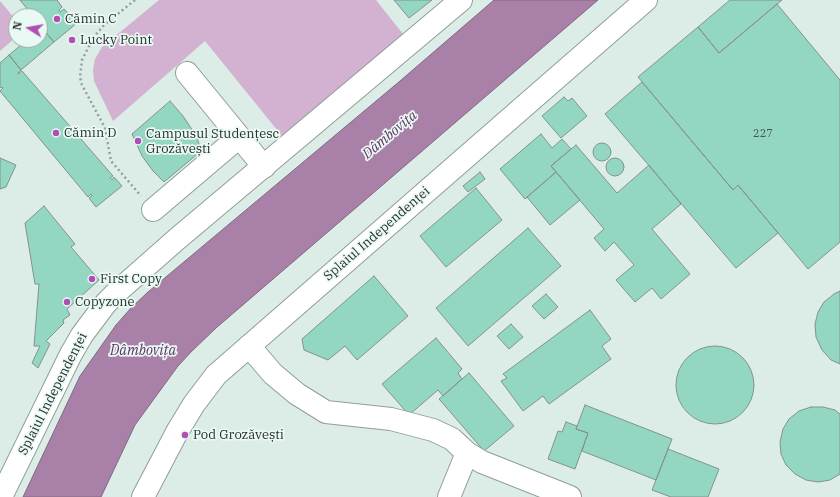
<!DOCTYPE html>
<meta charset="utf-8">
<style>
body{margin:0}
#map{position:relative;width:840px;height:497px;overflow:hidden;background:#dcece6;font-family:"IBM Plex Serif",serif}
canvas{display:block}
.north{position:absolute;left:8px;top:8px;width:40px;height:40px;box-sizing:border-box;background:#e9f9f4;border:1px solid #9ca8a4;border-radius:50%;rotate:281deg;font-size:11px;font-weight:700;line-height:16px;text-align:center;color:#292f2d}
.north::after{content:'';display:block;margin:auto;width:14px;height:18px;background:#b14eb4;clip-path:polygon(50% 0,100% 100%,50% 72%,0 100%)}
</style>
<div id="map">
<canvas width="840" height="497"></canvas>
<div class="north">N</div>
</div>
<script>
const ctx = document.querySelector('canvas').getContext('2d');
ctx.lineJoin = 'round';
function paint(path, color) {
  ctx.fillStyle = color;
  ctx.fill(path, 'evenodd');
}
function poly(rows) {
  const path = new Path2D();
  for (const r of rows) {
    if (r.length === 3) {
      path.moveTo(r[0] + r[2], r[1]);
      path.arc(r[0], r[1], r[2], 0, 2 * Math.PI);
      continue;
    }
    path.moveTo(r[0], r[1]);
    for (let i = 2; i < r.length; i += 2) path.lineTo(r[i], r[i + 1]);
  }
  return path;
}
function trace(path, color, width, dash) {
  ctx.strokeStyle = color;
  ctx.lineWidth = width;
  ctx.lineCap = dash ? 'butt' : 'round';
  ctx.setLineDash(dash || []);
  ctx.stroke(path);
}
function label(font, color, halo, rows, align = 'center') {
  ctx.font = font + ' "IBM Plex Serif",serif';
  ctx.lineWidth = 3.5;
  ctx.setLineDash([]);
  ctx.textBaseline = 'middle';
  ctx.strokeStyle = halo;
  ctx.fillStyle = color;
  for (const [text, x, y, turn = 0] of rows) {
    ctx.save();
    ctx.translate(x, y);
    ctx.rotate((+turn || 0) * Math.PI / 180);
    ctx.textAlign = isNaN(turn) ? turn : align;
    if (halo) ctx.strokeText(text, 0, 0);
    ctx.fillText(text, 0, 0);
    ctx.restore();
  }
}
const green = poly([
 [159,0,376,0,403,34,282,136,205,41,113,121,94,81,93,70,95,59,102,47],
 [0,1,16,20,16,37,0,51]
]);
const water = poly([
 [494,0,598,0,216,328,191,352,178,366,135,425,101,497,23,497,80,376,116,325,131,308,148,292,400,81,494,0]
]);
const building = poly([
 [20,0,57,0,62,7,59,10,60,12,64,9,77,23,54,42,42,28,45,25,44,23,40,25,40,16,33,16,20,0],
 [394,0,432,0,409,18,394,0],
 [730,0,782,0,719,53,698,27,730,0],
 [777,4,840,80,840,242,808,269,738,185,733,190,638,77,698,27,719,53,777,4],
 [42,28,54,42,21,70,9,55,27,40,40,40,40,29,42,28],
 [9,55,21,70,18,73,18,74,22,71,113,176,110,178,112,180,114,177,122,186,96,207,89,198,92,196,91,194,88,197,0,91,3,88,2,87,0,88,0,63,9,55],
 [642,82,733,190,738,185,778,233,736,268,605,114,642,82],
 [564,97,568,101,572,98,587,116,561,138,542,116,564,97],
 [170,101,183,116,197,137,201,151,164,182,153,171,142,156,132,134,170,101],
 [541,134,552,148,562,139,571,149,551,166,556,172,525,199,500,169,541,134],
 [602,152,9],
 [576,145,617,193,649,165,681,204,652,229,690,274,661,299,652,288,635,302,616,280,634,265,614,242,605,251,594,238,604,229,551,166,576,145],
 [0,158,16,165,6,187,0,189,0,158],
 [615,167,9],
 [480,172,485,179,468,192,463,186,480,172],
 [556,172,580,200,550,225,527,197,556,172],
 [476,188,502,220,446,267,420,236,476,188],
 [44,206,75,244,71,247,99,280,67,309,70,315,63,320,64,323,46,341,50,344,38,368,32,363,40,346,34,346,39,284,35,284,25,223,44,206],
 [528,228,561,266,468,346,436,308,528,228],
 [374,276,408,316,357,360,345,346,328,360,304,350,302,339,374,276],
 [840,291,840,364,831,360,822,350,816,337,815,324,818,312,824,302,834,294,840,291],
 [546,294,558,307,544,319,532,306,546,294],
 [590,310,611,339,602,346,611,359,549,404,543,396,523,411,501,381,507,378,503,374,590,310],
 [511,324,523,337,509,349,497,336,511,324],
 [436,338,462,369,458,373,462,379,443,396,438,390,409,415,382,384,436,338],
 [715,385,39],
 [469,373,514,426,484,451,439,399,469,373],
 [585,405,672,439,656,480,582,451,588,433,576,429,585,405],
 [811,407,823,407,835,410,840,414,840,474,830,480,818,482,806,480,795,474,786,465,781,454,780,442,783,429,789,419,799,411,811,407],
 [566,422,577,426,576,429,588,433,575,469,548,459,558,431,562,432,566,422],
 [668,449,719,469,708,497,671,497,652,490,668,449]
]);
const path = poly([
 [135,0,104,25,93,38,82,60,80,77,82,85,105,128,111,161,141,196]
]);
const minor = poly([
 [187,73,264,167],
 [153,210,239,137],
 [249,346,273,374,297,394,326,412,391,419,433,430,452,439,467,453,482,462,570,497],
 [449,497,467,453]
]);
const major = poly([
 [1,497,71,354,82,335,106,303,118,291,177,239,461,0],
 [143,497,177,432,194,404,216,375,646,0]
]);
const markers = [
 [57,19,4,"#b14eb4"],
 [72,40,4,"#b14eb4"],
 [56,133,4,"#b14eb4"],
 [138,141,4,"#b14eb4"],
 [92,279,4,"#b14eb4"],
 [67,302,4,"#b14eb4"],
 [185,435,4,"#b14eb4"]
];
const numberNames = [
 ["227",763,134]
];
const poiNames = [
 ["Cămin C",65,19],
 ["Lucky Point",80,40],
 ["Cămin D",64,133],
 ["Campusul Studențesc",146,134],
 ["Grozăvești",146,149],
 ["First Copy",100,279],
 ["Copyzone",75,302],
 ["Pod Grozăvești",193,435]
];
const streetNames = [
 ["Splaiul Independenței",377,234,-41],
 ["Splaiul Independenței",53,394,-63]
];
const waterNames = [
 ["Dâmbovița",390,135,-40],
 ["Dâmbovița",143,351]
];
paint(green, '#d2b1d1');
paint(water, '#a880a8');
trace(water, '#826883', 1);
paint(building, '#93d7c3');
trace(building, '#83928d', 1);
trace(minor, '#8f9e99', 24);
trace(major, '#8f9e99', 24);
trace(path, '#939f9a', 2.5, [2, 3]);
trace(minor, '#fff', 22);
trace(major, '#fff', 22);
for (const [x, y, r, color] of markers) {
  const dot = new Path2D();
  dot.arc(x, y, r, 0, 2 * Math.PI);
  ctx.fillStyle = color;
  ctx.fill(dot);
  trace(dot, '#e9f9f4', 1.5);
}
label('11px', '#445952', null, numberNames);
label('13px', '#292f2d', '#e9f9f4', poiNames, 'left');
label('13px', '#292f2d', '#e9f9f4', streetNames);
label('italic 14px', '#643165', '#e9f9f4', waterNames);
</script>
